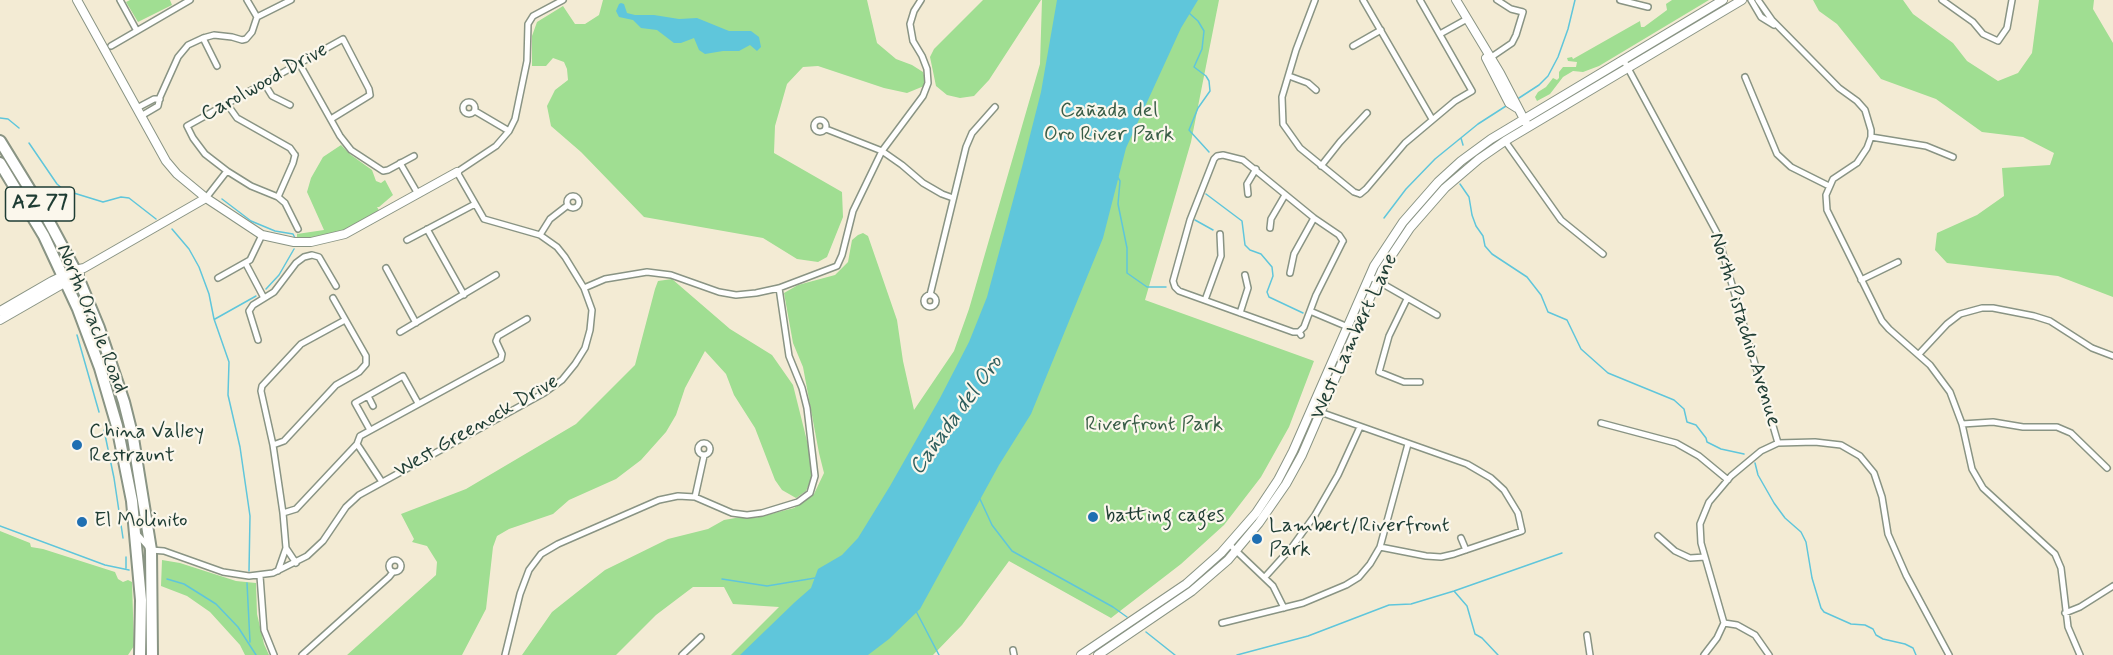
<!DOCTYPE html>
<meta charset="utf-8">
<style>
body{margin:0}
canvas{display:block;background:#f3ebd4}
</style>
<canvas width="2113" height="655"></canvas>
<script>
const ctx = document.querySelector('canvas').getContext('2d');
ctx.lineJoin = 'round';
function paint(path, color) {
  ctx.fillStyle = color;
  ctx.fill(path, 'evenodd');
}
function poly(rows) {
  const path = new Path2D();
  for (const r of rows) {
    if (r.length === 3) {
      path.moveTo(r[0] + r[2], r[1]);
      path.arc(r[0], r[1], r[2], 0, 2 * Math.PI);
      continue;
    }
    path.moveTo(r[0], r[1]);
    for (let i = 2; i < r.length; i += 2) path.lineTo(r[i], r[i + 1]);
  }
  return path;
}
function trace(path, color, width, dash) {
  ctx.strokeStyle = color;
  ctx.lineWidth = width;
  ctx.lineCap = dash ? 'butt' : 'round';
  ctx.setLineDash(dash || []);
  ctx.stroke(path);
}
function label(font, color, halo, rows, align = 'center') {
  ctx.font = font + ' Mynerve,sans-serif';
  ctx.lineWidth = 4.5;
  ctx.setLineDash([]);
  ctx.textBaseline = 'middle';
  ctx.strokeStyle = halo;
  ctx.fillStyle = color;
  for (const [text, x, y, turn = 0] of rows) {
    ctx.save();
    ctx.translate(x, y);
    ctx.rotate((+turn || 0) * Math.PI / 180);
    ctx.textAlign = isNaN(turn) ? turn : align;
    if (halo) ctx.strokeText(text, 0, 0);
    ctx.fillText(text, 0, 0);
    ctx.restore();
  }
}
const green = poly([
 [130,0,170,0,172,5,138,22,126,2],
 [603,0,867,0,877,43,896,59,912,65,923,72,926,82,924,86,907,93,884,88,818,66,803,67,787,84,775,126,774,153,842,192,843,217,827,257,818,262,797,259,763,238,644,217,581,152,551,126,547,106,555,90,568,80,567,69,564,62,553,58,546,66,532,66,532,36,537,22,563,6,575,24,585,24,599,15],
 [983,0,1041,0,989,80,974,96,960,98,947,95,936,86,930,57,934,49],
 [1042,0,1219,0,1191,142,1145,300,1314,361,1289,427,1261,477,1224,525,1181,564,1111,618,1009,561,962,625,933,655,731,655,779,607,733,604,724,587,693,587,656,615,616,655,522,655,552,612,605,570,668,539,708,529,724,520,741,517,755,518,794,508,814,494,824,473,819,453,803,367,793,343,784,293,798,285,835,275,848,262,852,240,858,235,863,233,868,236,897,320,903,361,914,410,954,351,969,309,1040,64],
 [1672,0,1709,0,1599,66,1583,72,1573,71,1563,77,1550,94,1537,101,1535,97,1538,92,1546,87,1553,78,1557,80,1559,78,1559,72,1563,67,1576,67,1577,62,1568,61,1567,58,1572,57,1573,59,1640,21,1641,27,1644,27,1667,10,1666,4],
 [1813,0,1903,0,1913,14,1953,43,1967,61,1998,81,2018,73,2032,53,2039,0,2094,0,2093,9,2113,43,2113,297,2058,276,1947,263,1935,250,1937,233,1977,215,2004,196,2002,168,2050,165,2054,153,2023,137,1982,132,1936,99,1881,79,1837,24,1819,11],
 [341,145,351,155,372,170,376,181,381,183,385,180,393,195,379,207,377,207,380,212,349,229,320,238,297,239,297,234,324,230,307,192,311,178,323,157],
 [672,279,730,329,772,355,793,385,809,449,813,475,806,491,796,498,782,490,775,480,755,428,734,395,726,374,705,351,685,388,676,415,666,432,641,460,616,479,569,500,553,514,509,529,497,536,493,547,486,609,462,655,347,655,436,575,437,562,427,546,412,542,414,539,401,514,466,489,576,424,635,365,655,289,658,281],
 [0,531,30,543,31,547,43,549,115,572,118,579,123,582,128,580,132,582,134,646,128,655,0,655],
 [162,560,180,563,236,581,256,583,257,614,264,644,269,655,245,655,240,645,210,612,187,596,161,586]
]);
const water = poly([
 [1057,0,1198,0,1181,28,1126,148,1103,238,1031,414,999,465,920,609,889,639,868,655,740,655,795,602,811,588,818,569,842,555,858,538,890,486,940,398,969,342,987,297,1022,167,1041,92],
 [621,3,624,4,627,13,635,15,654,15,679,19,697,18,729,31,751,31,759,37,761,47,757,51,750,45,739,51,723,51,705,54,699,50,694,38,681,43,674,43,657,30,641,28,633,20,619,17,616,11,619,4]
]);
const stream = poly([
 [1189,13,1198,21,1204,31,1202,49,1194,67,1206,76,1209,81,1210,91,1198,108,1189,130,1209,152],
 [1519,98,1539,85,1548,76,1558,57,1568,29,1575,0],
 [0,118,8,119,19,128],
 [1461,138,1463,145],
 [29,143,57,184,64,190,103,202,121,197,129,198,156,219],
 [1117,176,1120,181,1118,204,1127,248,1127,273,1147,287,1166,287],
 [1460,184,1469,197,1472,215,1476,226,1483,236,1485,246,1492,254,1527,277,1541,295,1548,312,1567,320,1581,349,1608,373,1674,400,1684,409,1687,422,1696,425,1706,438,1707,442,1721,449,1744,454],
 [1206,194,1242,221,1245,245,1250,250,1261,254,1272,267,1273,276,1267,292,1269,297,1303,313],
 [222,199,251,221,275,231,293,234,295,238],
 [1384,218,1406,189,1435,159,1478,124,1506,106],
 [1195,220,1213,230],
 [172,229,189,249,199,267,209,294,214,319,229,362,228,395,240,447,250,516,249,571],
 [266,289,279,275,294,249],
 [215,319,256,296],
 [77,335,99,412],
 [104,430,114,478,123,538],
 [1755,463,1758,475,1774,503,1785,518,1801,532,1806,542,1812,578,1821,608,1824,612,1851,624,1865,625,1873,629,1876,635,1883,639,1905,644,1913,648,1916,655],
 [980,499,992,525,1012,551,1113,607,1127,617],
 [0,526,105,565,129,570],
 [126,557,126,568],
 [167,579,184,584,216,604,238,627,256,655],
 [722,579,767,586,815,578],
 [247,583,250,642],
 [1454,591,1467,606,1475,634,1482,638,1498,655],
 [916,611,939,655],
 [1146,632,1175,655],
 [1237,655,1308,636,1389,605,1411,604,1454,591,1562,553]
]);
const street = poly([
 [120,0,137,31],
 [247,0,257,17],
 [1315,0,1296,50,1282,97,1283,124,1300,148,1354,192,1360,194],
 [1363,0,1432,119],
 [1620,0,1648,7],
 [1751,0,1761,17,1774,25],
 [1758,0,1772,20,1839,88,1857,101,1865,110,1871,130,1871,137,1867,148,1857,163,1833,179,1826,195,1827,210,1882,321,1889,329,1930,365,1950,392,1962,424,1972,469,1983,488,2055,554,2061,568,2068,627,2080,655],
 [1942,0,1973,22,1983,34,1998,41,2007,28,2012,0],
 [257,17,291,0],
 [1440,34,1467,19],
 [203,38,217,66],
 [111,46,190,0],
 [1353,46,1381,30],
 [1490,58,1512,43,1516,35,1523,12,1511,9,1497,0],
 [1623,59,1717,233,1778,443],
 [299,63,340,136,351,150,383,171,388,170,414,156],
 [1289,76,1308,83,1316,90],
 [1745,77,1777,154,1791,167,1829,186],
 [264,83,272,96,290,105],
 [469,108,6],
 [227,104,237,118,290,148,295,155],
 [137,108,154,99,160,99],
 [475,111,509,131],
 [141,116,158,106,160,97,178,57,188,45,203,38,214,35,232,37,242,40,246,39,252,32,257,17],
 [331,119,370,95],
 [820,126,6],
 [826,129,882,151,902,165,923,183,942,194,953,198],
 [1871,137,1926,146,1953,157],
 [1505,141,1561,220,1603,254],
 [400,163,418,194],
 [1321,166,1340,142,1367,113],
 [1248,194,1247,184,1256,169],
 [1360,194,1366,189,1405,143,1455,101,1472,91,1420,0],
 [573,202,6],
 [278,197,293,163,295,155],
 [206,198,227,171],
 [1270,228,1271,219,1285,195],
 [298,229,285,203,278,197,251,186,227,171,205,154,193,138,187,126,343,39,369,89,370,95],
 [427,229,464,295],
 [540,235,550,219,568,205],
 [407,240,475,204],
 [246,264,264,298],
 [386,268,416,323],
 [1290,273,1294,254,1314,218],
 [1369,276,1437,315],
 [218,278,250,260,262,235],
 [1861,280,1898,262],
 [584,288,605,279,647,272,671,275,719,292,736,295,756,293,779,288,837,266,842,255,853,211,882,151,923,96,928,83,927,69,922,56,913,41,910,24,914,11,921,0],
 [930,295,966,147,972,133,995,107],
 [930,301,6],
 [1407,299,1389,336,1379,372,1404,382,1420,382],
 [1205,300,1221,256,1220,234],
 [1310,311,1355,330],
 [1240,313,1248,288,1245,275],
 [400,332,496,275],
 [1299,332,1304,327,1316,295,1343,241],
 [1301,335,1299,332,1293,332,1179,291,1175,287,1173,281,1190,220,1214,159,1217,156,1223,155,1243,160,1314,218,1339,235,1343,241],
 [258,340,249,311,253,305,274,292,296,263,304,257,312,255,319,257,336,286],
 [1919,354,1947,324,1960,314,1982,308,1993,308,2034,316,2050,321,2092,348,2113,356],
 [368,396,373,406],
 [1320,412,1467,464,1491,478,1504,490,1518,513,1522,531,1454,554,1441,557,1426,556,1380,547],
 [1601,423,1676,443,1699,456,1728,480],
 [1962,424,1993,422,2023,427,2057,427,2071,433,2107,468],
 [370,430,355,403,403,376,418,403],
 [704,449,6],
 [357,444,382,482],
 [273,445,284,441,336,385,359,372,366,364,366,356,333,298],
 [695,497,704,456],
 [283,513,296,509,357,444,360,436,501,359,502,354,496,341,498,336,527,319],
 [137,534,151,550,164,551,223,572,249,576,273,573,307,556,323,541,346,507,359,495,544,393,562,380,575,364,585,348,590,330,592,310,584,288,565,257,557,247,540,235,484,219,457,172,496,146,509,131,515,119,527,61,528,24,533,16,563,0],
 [1658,536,1675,551,1690,558,1705,557],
 [1461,538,1466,550],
 [1229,544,1273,586,1284,608],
 [286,548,296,563],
 [395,566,6],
 [278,571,286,548,283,513,273,445,261,391,262,386,301,344,345,320],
 [260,576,264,630,274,655],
 [1265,577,1292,547,1315,515,1338,475,1360,427],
 [2065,613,2080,607,2113,586],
 [1222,623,1303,603,1346,585,1359,577,1370,564,1380,547,1408,444],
 [1724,623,1737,625,1755,635,1769,655],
 [1587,635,1590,655],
 [1013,650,1014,655],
 [302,655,389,577,393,572],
 [505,655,520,594,529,570,541,554,558,544,659,500,678,496,695,497,732,513,747,515,762,513,798,502,810,493,815,476,807,408,802,388,789,356,779,288],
 [682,655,701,637],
 [1704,655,1717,638,1724,623,1701,543,1700,524,1709,502,1731,476,1761,451,1778,443,1815,442,1841,445,1860,456,1874,473,1882,497,1888,534,1906,575,1949,655]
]);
const secondary = poly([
 [77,0,166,161,177,174,206,198,262,235,294,242,311,242,345,234,457,172],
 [1456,0,1500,73,1526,123],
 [1486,58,1509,103,1517,108],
 [0,311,52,281,75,270,84,268,206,198],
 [0,320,80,274],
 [1081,655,1186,584,1221,553,1256,513,1278,480,1293,451,1374,266,1403,222,1438,182,1461,161,1491,139,1723,0],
 [1098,655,1192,591,1228,560,1259,523,1286,484,1302,455,1382,270,1410,228,1445,188,1479,159,1505,141,1742,0]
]);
const highway = poly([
 [0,141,46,216,75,270,99,328,124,402,133,438,151,550,152,655],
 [0,163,44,236,78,309,100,368,117,426,132,501,141,600,140,655]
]);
const markers = [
 [77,445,6,"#1f6fb2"],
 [1093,517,6,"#1f6fb2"],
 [82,522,6,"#1f6fb2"],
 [1257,539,6,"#1f6fb2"]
];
const shields = [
 [40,204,69]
];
const shieldNames = [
 ["AZ 77",40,204]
];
const streetNames = [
 ["Carolwood Drive",265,83,-29],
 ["North Oracle Road",91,319,68],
 ["North Pistachio Avenue",1744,330,73],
 ["West Lambert Lane",1355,337,-65],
 ["West Greenock Drive",477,427,-30]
];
const parkNames = [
 ["Cañada del",1109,112],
 ["Oro River Park",1109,136],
 ["Riverfront Park",1154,426]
];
const poiNames = [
 ["China Valley",89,433],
 ["Restraunt",89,457],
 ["batting cages",1105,517],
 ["El Molinito",94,522],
 ["Lambert/Riverfront",1269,527],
 ["Park",1269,551]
];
const waterNames = [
 ["Cañada del Oro",957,416,-54]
];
paint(green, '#a0de92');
paint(water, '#5fc6db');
trace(stream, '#5fc6db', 1.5);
trace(street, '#899484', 8);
trace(secondary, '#899484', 10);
trace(highway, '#899484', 14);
trace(street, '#fff', 5);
trace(secondary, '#fff', 8);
trace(highway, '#fff', 10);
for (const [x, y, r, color] of markers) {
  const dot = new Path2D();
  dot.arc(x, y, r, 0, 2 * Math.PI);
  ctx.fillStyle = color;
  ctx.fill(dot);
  trace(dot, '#fbf7ec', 2);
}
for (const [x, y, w] of shields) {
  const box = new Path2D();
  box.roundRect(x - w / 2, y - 17, w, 34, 4.5);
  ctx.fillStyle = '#fbf7ec';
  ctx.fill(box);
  trace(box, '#1f3d34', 1.5);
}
label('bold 20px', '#1f3d34', null, shieldNames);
label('21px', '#1f3d34', '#fbf7ec', streetNames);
label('21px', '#395d47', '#fbf7ec', parkNames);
label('21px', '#1f3d34', '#fbf7ec', poiNames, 'left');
label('italic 22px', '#2f5f5e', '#fbf7ec', waterNames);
</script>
